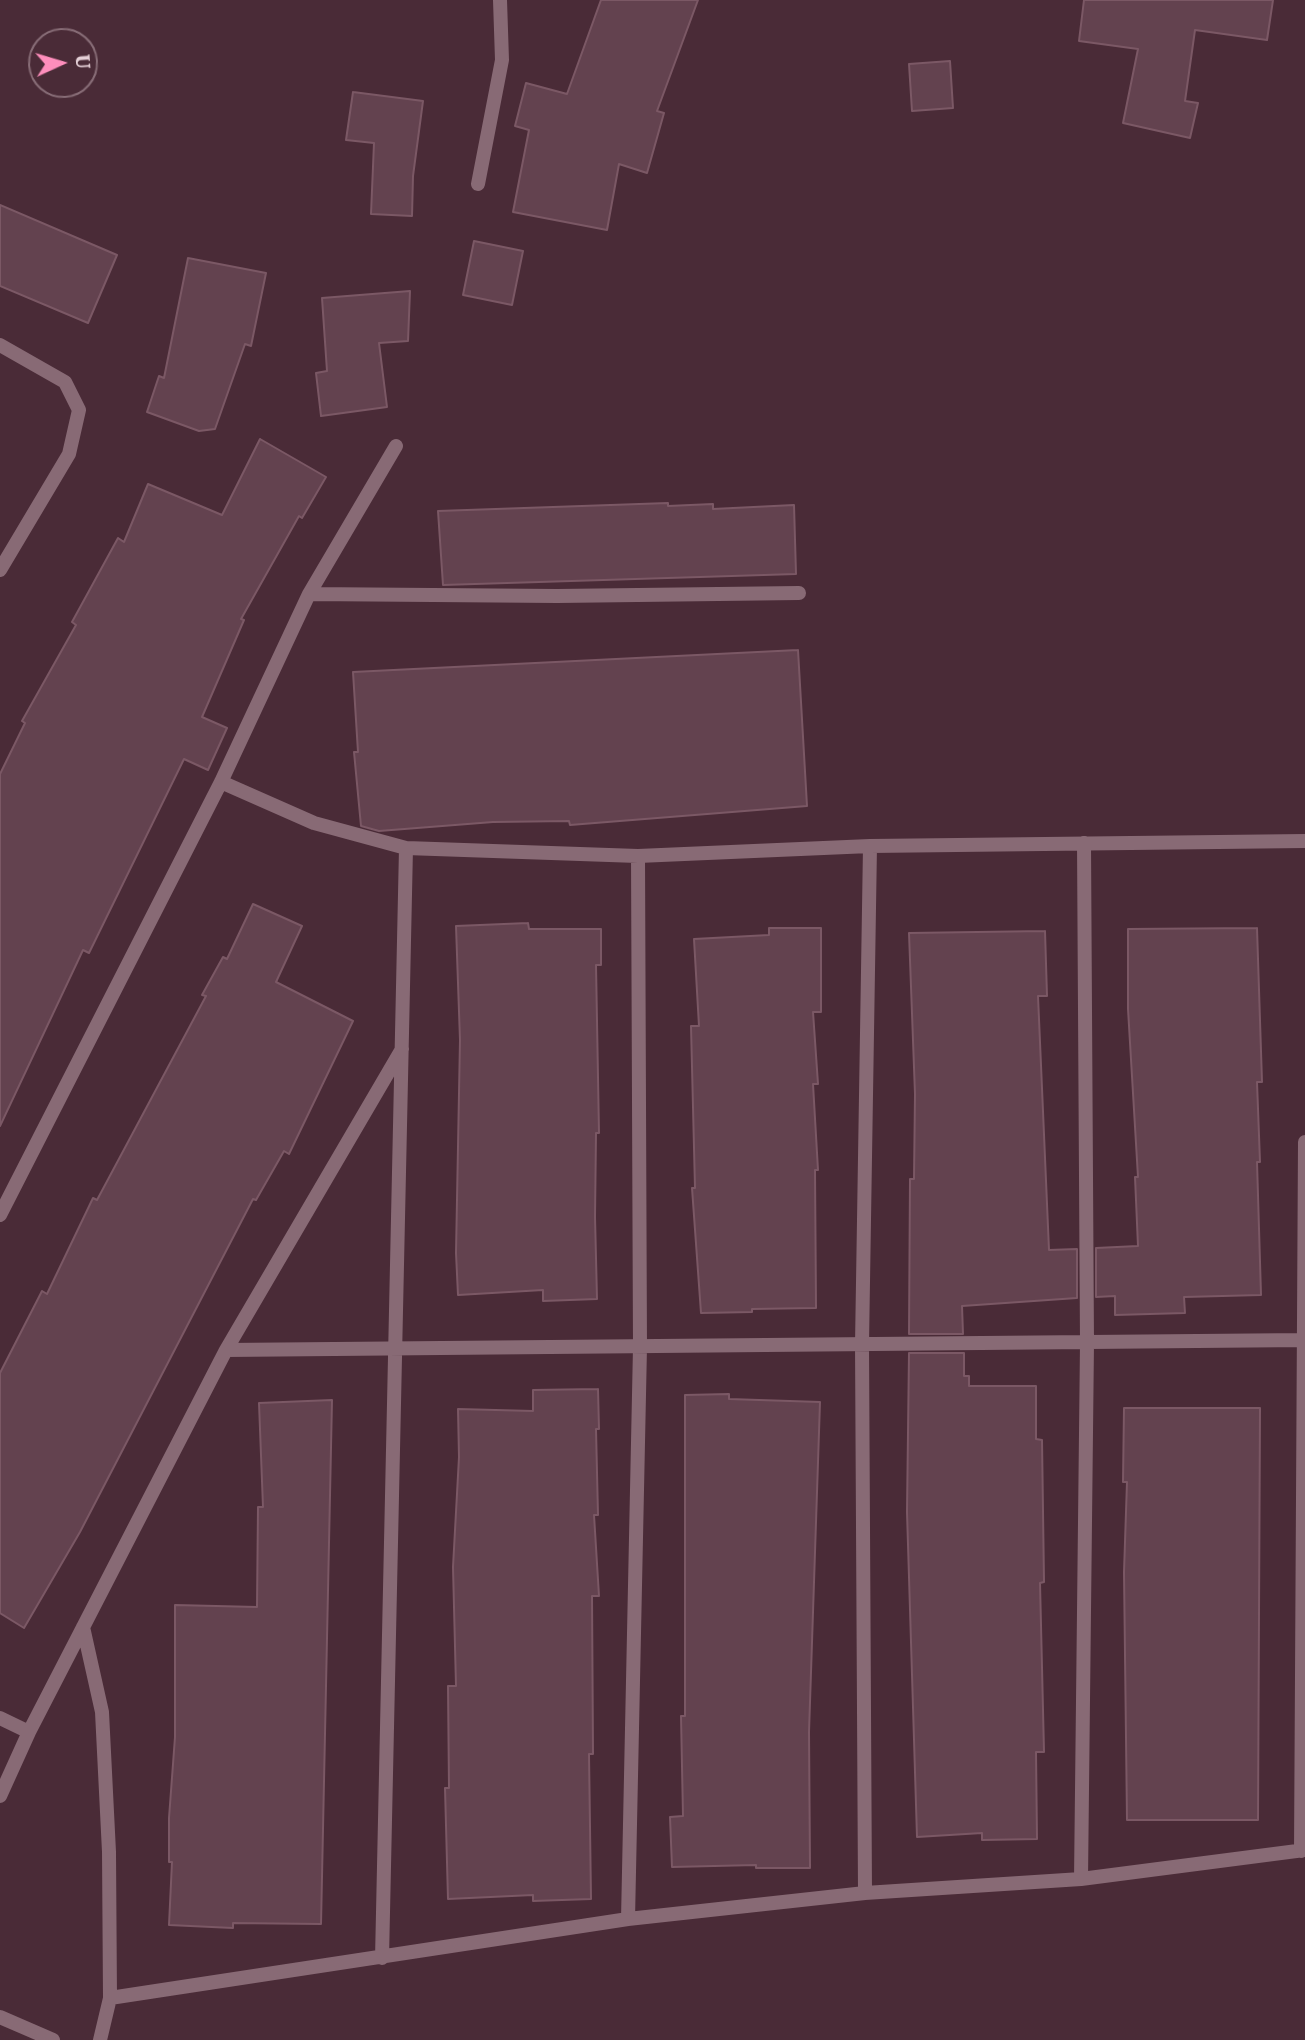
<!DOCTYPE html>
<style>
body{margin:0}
#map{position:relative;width:1305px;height:2040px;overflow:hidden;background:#4a2b37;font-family:"Roboto Serif",serif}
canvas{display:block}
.north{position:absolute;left:28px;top:28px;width:70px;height:70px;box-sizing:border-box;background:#4a2b37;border:2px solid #886d77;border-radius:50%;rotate:86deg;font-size:19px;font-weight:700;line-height:28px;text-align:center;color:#e4cfd6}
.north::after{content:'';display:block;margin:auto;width:24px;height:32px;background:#fe8ebc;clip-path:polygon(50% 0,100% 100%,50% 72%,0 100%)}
</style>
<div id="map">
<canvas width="1305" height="2040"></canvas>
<div class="north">U</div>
</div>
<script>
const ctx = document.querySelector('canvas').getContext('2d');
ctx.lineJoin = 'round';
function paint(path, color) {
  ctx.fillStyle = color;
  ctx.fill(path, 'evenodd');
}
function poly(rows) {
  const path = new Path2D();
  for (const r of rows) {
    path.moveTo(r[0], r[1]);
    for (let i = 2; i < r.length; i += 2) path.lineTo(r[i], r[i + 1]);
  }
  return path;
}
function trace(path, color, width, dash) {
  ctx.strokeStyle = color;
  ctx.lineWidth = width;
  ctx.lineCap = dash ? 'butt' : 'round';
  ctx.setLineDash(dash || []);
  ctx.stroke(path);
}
const building = poly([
 [601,0,698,0,657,111,664,113,647,173,619,164,607,230,513,212,529,130,515,126,526,83,567,94,601,0],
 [1084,0,1273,0,1267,40,1195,30,1185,101,1198,103,1190,138,1123,123,1138,49,1079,41,1084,0],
 [950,61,953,108,912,111,909,64,950,61],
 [353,92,423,101,413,176,412,216,371,214,374,143,346,140,353,92],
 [0,205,117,255,88,323,0,286,0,205],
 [474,241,523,251,512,305,463,295,474,241],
 [188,258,266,273,251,346,245,344,215,429,199,431,147,412,159,376,164,378,188,258],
 [410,291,408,341,379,343,387,407,321,416,316,373,327,371,322,298,410,291],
 [260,439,326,477,302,518,299,516,241,619,244,620,202,717,227,728,208,770,184,759,89,953,83,950,0,1126,0,774,25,723,22,721,76,625,72,622,118,538,124,542,148,484,222,515,260,439],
 [668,503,668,506,713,504,713,509,794,505,796,574,443,585,438,511,668,503],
 [798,650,807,806,570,825,569,821,493,822,379,831,361,826,354,752,358,752,353,672,798,650],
 [253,904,302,926,276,982,353,1021,289,1154,284,1151,256,1200,253,1199,80,1532,24,1628,0,1613,0,1373,42,1291,47,1294,93,1198,97,1200,206,996,202,995,223,957,227,959,253,904],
 [528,923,529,929,601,929,601,965,596,965,599,1133,596,1133,595,1217,597,1299,543,1301,543,1290,458,1295,456,1253,460,1040,456,926,528,923],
 [769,928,821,928,821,1012,813,1012,818,1084,813,1084,818,1170,815,1170,816,1308,752,1309,752,1312,701,1313,692,1188,695,1188,691,1026,699,1026,694,939,769,935,769,928],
 [1257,928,1262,1082,1257,1082,1260,1162,1257,1162,1261,1295,1184,1297,1185,1313,1115,1315,1115,1296,1096,1297,1096,1248,1138,1246,1135,1177,1138,1177,1128,1009,1128,929,1257,928],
 [1045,931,1047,996,1038,996,1049,1250,1077,1249,1077,1298,962,1306,963,1334,909,1334,910,1179,914,1179,915,1094,909,933,1045,931],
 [909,1353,964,1353,964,1376,969,1376,969,1386,1036,1386,1036,1439,1042,1440,1044,1582,1040,1583,1044,1752,1036,1752,1037,1839,982,1840,982,1833,917,1837,907,1512,909,1353],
 [598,1389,599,1429,596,1429,598,1515,594,1515,599,1596,592,1596,593,1754,589,1754,591,1899,533,1901,533,1895,448,1899,445,1788,449,1788,448,1686,456,1686,453,1567,459,1457,458,1409,533,1411,533,1390,598,1389],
 [729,1394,729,1399,820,1402,809,1732,810,1868,756,1868,756,1865,672,1867,670,1817,683,1816,681,1716,685,1716,685,1395,729,1394],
 [332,1400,321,1924,233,1923,233,1928,169,1925,172,1862,169,1862,169,1818,175,1737,175,1605,257,1607,258,1507,263,1507,259,1403,332,1400],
 [1124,1408,1260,1408,1258,1820,1127,1820,1124,1572,1127,1482,1123,1482,1124,1408]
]);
const minor = poly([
 [478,184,502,60,500,0],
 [0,345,65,382,79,410,69,454,0,570],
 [309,594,557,596,799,593],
 [221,782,314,823,406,848,638,856,870,846,1305,841],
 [0,1215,221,782,309,594,396,446],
 [226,1350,1305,1340],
 [83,1627,102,1712,109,1852,110,1998,100,2040],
 [0,1718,29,1732],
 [0,1796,29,1732,226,1350,402,1049],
 [1301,1851,1305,1142],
 [1081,1879,1087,1343,1084,843],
 [865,1893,862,1344,870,846],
 [628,1919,640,1347,638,856],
 [382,1958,406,848],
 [110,1998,628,1919,865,1893,1081,1879,1305,1850],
 [0,2017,53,2040]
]);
paint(building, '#63424f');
trace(building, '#7b5865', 2);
trace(minor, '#886a75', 14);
</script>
